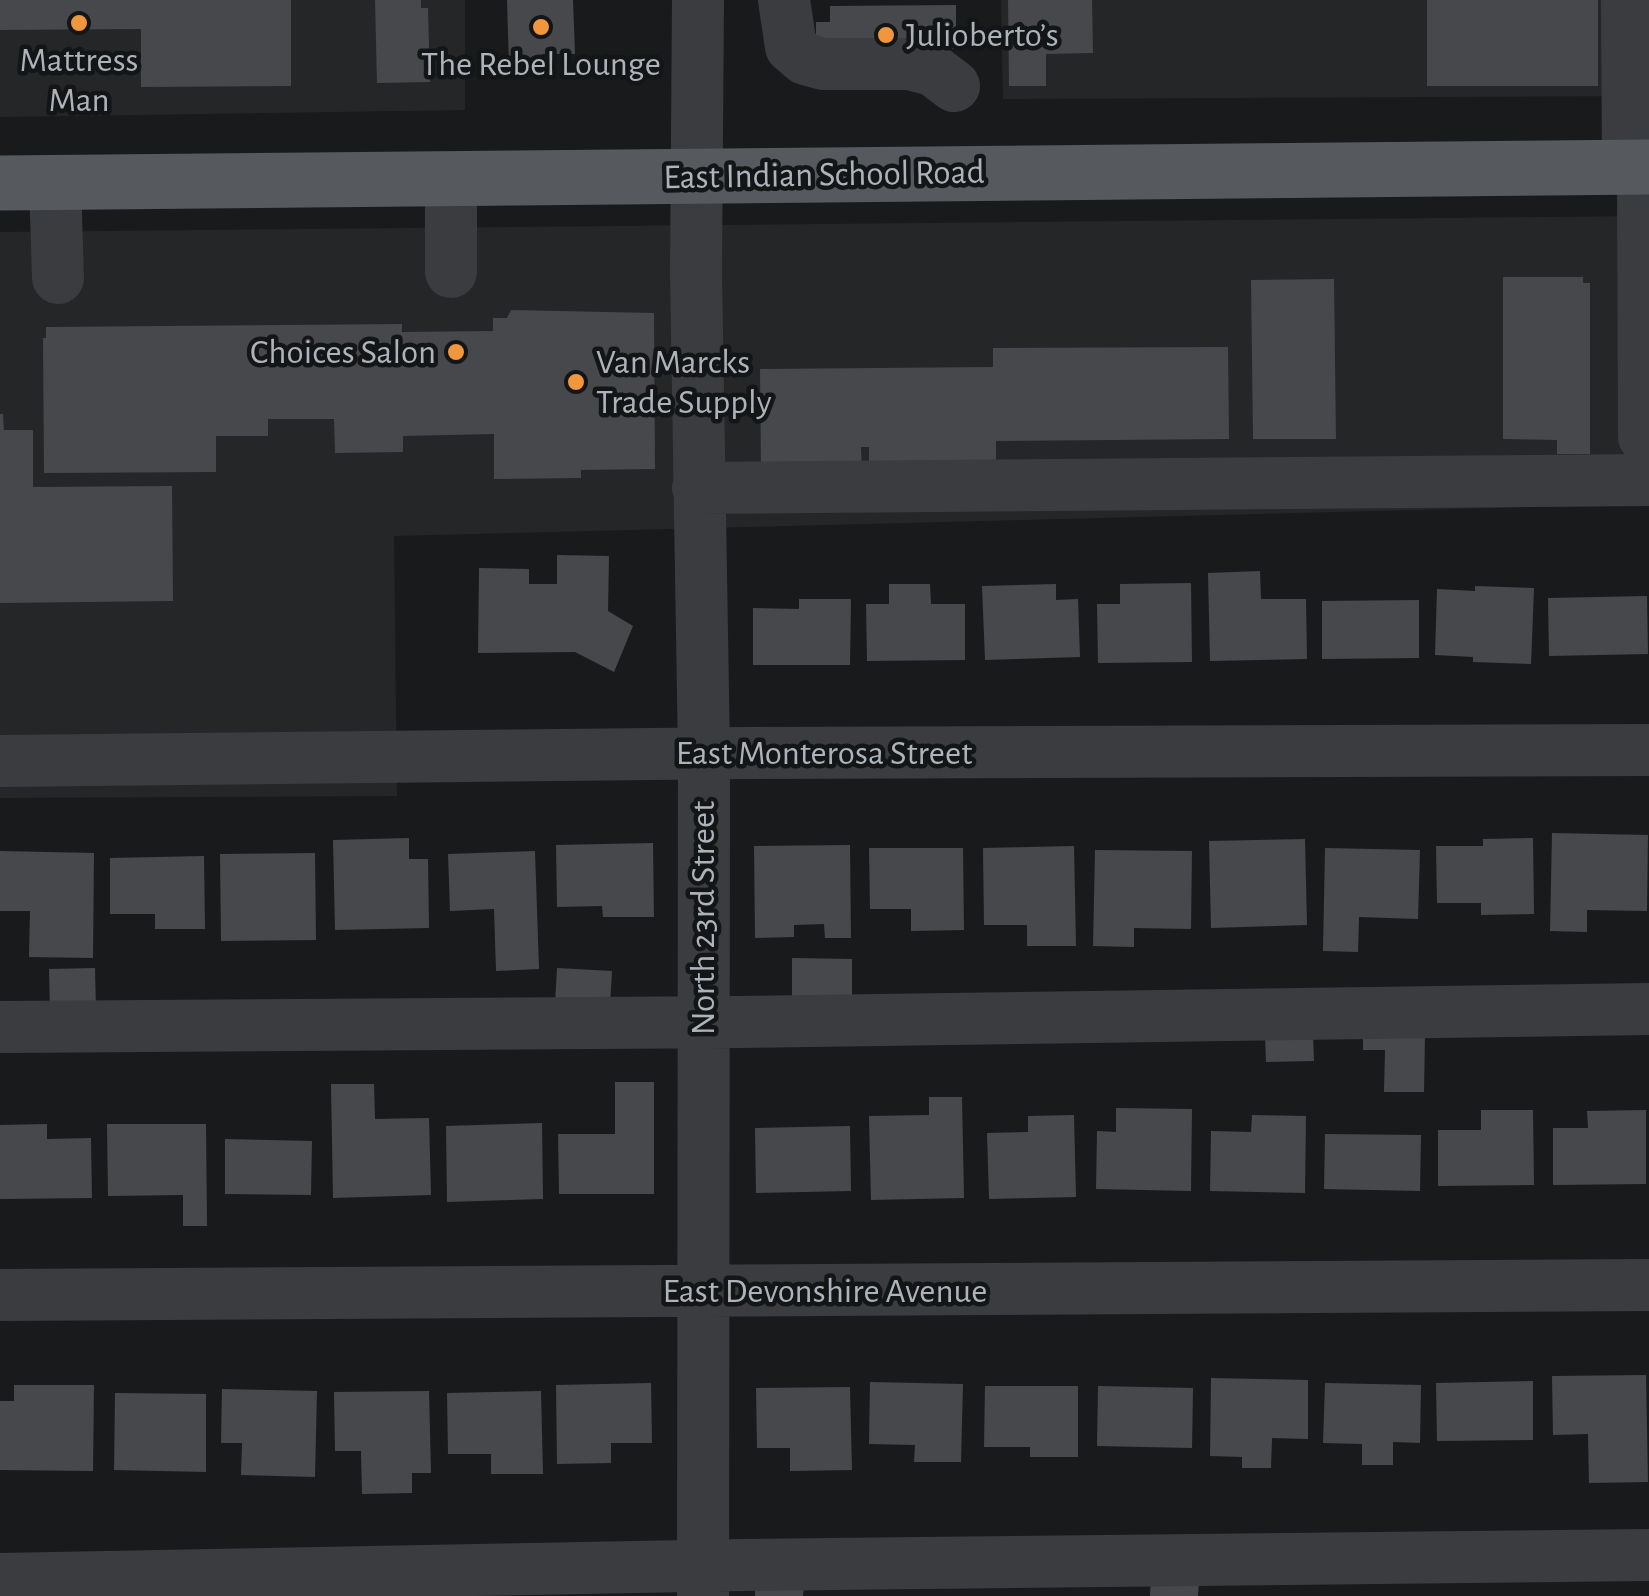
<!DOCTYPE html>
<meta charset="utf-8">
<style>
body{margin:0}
canvas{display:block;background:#191a1b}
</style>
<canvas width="1649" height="1596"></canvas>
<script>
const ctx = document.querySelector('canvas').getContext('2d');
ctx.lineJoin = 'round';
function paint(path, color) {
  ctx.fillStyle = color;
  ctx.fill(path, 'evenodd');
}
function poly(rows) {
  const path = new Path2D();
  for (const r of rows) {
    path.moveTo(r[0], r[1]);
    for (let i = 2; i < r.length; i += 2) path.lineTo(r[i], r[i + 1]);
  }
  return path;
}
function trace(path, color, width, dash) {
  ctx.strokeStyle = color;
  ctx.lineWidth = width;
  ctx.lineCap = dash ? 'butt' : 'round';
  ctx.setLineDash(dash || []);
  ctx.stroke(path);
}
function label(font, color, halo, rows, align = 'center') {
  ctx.font = font + ' "Alegreya Sans",sans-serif';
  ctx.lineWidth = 9;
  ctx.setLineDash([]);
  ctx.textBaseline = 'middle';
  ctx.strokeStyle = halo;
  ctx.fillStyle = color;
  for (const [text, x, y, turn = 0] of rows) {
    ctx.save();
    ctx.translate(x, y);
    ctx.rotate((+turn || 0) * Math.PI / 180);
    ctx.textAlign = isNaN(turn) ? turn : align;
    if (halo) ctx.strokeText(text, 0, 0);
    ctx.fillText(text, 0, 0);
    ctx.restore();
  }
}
const built = poly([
 [0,0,465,0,465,110,0,117],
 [1001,0,1649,0,1649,96,1003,99],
 [1649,216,1649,504,394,536,397,796,0,798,0,232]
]);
const building = poly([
 [0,0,291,0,291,86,141,87,141,29,0,30],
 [375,0,421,0,421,8,428,8,430,82,377,83],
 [507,0,573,0,575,54,542,54,542,65,509,66],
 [1008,0,1092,0,1093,53,1046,54,1046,86,1009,86],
 [1427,0,1598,0,1598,86,1427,86],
 [956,5,956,49,816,49,816,22,830,22,830,6],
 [1503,277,1583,277,1583,283,1590,283,1590,454,1557,454,1557,440,1503,439],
 [1334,279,1336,439,1253,439,1251,280],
 [511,310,654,313,655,469,581,470,581,478,494,479,494,434,403,436,403,452,335,453,334,419,268,419,268,436,216,436,216,472,44,473,43,338,46,338,46,327,402,324,402,332,493,331,493,318,507,318],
 [1228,347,1229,439,996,441,996,471,869,471,869,447,861,447,862,472,761,473,760,369,993,367,993,348],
 [0,414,3,414,4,430,33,430,33,487,172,486,173,601,0,603],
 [557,555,609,556,608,611,633,626,614,672,575,652,478,653,479,568,529,569,529,584,557,584],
 [1260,571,1261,599,1306,599,1307,659,1210,661,1208,573],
 [1191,583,1192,662,1098,663,1097,604,1120,604,1120,584],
 [889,584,930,584,931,604,965,604,965,660,867,661,866,604,889,604],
 [1056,584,1056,600,1078,599,1080,657,985,660,982,586],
 [1475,586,1534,588,1531,664,1473,662,1473,657,1435,655,1437,589,1475,591],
 [1647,596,1648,654,1549,656,1548,598],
 [799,599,851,599,850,665,753,665,753,608,799,609],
 [1419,600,1419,658,1322,659,1322,601],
 [1552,833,1648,835,1647,911,1587,910,1587,932,1550,931],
 [409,838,409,859,428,859,429,928,335,930,333,840],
 [1533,838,1534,914,1481,915,1481,903,1437,903,1436,846,1483,846,1483,839],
 [1305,839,1307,925,1211,928,1209,841],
 [653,843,654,917,603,917,602,906,557,907,556,845],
 [850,845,851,938,825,938,824,924,794,925,794,937,755,938,754,846],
 [1074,846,1076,946,1027,946,1027,925,984,925,983,848],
 [869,848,963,848,964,930,911,931,911,909,870,909],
 [1325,848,1420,850,1418,919,1359,917,1358,952,1323,951],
 [1095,850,1192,851,1191,929,1134,928,1134,947,1093,946],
 [0,851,94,853,93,958,29,957,30,911,0,911],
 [535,851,539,969,496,971,494,909,450,911,448,854],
 [315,853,316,940,221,941,220,854],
 [204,856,205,929,155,929,155,914,110,914,110,858],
 [792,958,852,959,852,998,792,997],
 [95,968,96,1011,50,1012,49,969],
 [557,968,612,971,610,1006,555,1004],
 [1363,1033,1425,1034,1424,1092,1384,1092,1385,1050,1363,1050],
 [1313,1034,1314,1061,1266,1062,1265,1035],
 [615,1082,654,1082,654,1194,559,1194,558,1134,615,1134],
 [331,1084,374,1084,375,1119,429,1118,431,1195,333,1198],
 [929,1097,962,1097,964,1198,871,1200,869,1116,929,1115],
 [1116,1108,1192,1109,1191,1191,1096,1189,1097,1131,1116,1132],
 [1481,1110,1533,1110,1534,1185,1438,1186,1438,1130,1481,1130],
 [1646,1110,1646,1184,1553,1185,1553,1128,1588,1128,1587,1111],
 [1074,1115,1076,1197,989,1199,987,1133,1028,1132,1028,1116],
 [1252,1115,1306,1116,1305,1193,1210,1191,1211,1131,1251,1132],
 [542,1123,543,1199,447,1202,446,1126],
 [47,1124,47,1139,91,1138,92,1198,0,1199,0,1125],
 [107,1124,206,1124,207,1226,183,1226,183,1195,108,1196],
 [850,1126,851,1191,756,1193,755,1128],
 [1325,1134,1421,1135,1420,1191,1324,1189],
 [225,1139,312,1141,311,1195,225,1194],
 [1646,1375,1648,1482,1589,1483,1588,1434,1553,1435,1552,1376],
 [1211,1378,1308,1380,1308,1439,1272,1438,1271,1468,1242,1468,1242,1457,1210,1456],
 [1533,1381,1533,1440,1437,1441,1436,1383],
 [870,1382,963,1384,961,1462,914,1462,915,1445,869,1444],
 [651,1383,652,1443,611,1443,611,1463,557,1464,556,1385],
 [1325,1383,1421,1385,1420,1443,1393,1442,1393,1465,1362,1465,1362,1444,1323,1443],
 [14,1385,94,1385,93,1471,0,1470,0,1401,14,1401],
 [985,1386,1078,1386,1078,1457,1030,1457,1030,1447,984,1447],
 [1098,1386,1193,1388,1192,1448,1097,1446],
 [850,1387,852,1470,790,1471,790,1448,757,1448,756,1388],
 [222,1389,317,1391,315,1477,241,1475,242,1443,221,1443],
 [429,1391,431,1473,412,1473,412,1493,362,1494,361,1451,335,1451,334,1392],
 [541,1391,543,1474,491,1474,491,1454,448,1454,447,1393],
 [115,1393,206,1394,206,1472,114,1470],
 [1151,1577,1199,1580,1198,1596,1150,1596],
 [755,1586,804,1587,803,1596,755,1596]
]);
const minor = poly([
 [698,0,696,272,704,754,703,1596],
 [784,0,791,47,805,59,823,64,909,64,933,70,954,86],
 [1627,0,1628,167],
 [1643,167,1644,437,1649,437],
 [451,179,451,272],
 [55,182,58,278],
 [698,488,1649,480],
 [0,761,745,753,1649,750],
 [0,1027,740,1022,1649,1009],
 [0,1295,1649,1285],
 [0,1579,742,1565,1649,1555]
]);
const major = poly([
 [0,183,1649,167]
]);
const markers = [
 [79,23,10,"#f0963d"],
 [541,27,10,"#f0963d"],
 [886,35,10,"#f0963d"],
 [456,352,10,"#f0963d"],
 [576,382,10,"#f0963d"]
];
const poiNames = [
 ["Julioberto’s",906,35],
 ["Mattress",79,60,"center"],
 ["Man",79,100,"center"],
 ["The Rebel Lounge",541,64,"center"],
 ["Choices Salon",436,352,"right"],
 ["Van Marcks",596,362],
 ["Trade Supply",596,402]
];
const streetNames = [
 ["East Indian School Road",824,175,-1],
 ["East Monterosa Street",824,753],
 ["North 23rd Street",703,918,-90],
 ["East Devonshire Avenue",825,1291]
];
paint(built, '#252628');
paint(building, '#46484b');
trace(minor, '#3a3c40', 52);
trace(major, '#565a5f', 55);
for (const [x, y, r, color] of markers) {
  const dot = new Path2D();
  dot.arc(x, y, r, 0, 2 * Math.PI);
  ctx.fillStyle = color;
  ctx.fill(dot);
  trace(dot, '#141516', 4);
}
label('35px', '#acb3bb', '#141516', poiNames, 'left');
label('35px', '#acb3bb', '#141516', streetNames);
</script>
